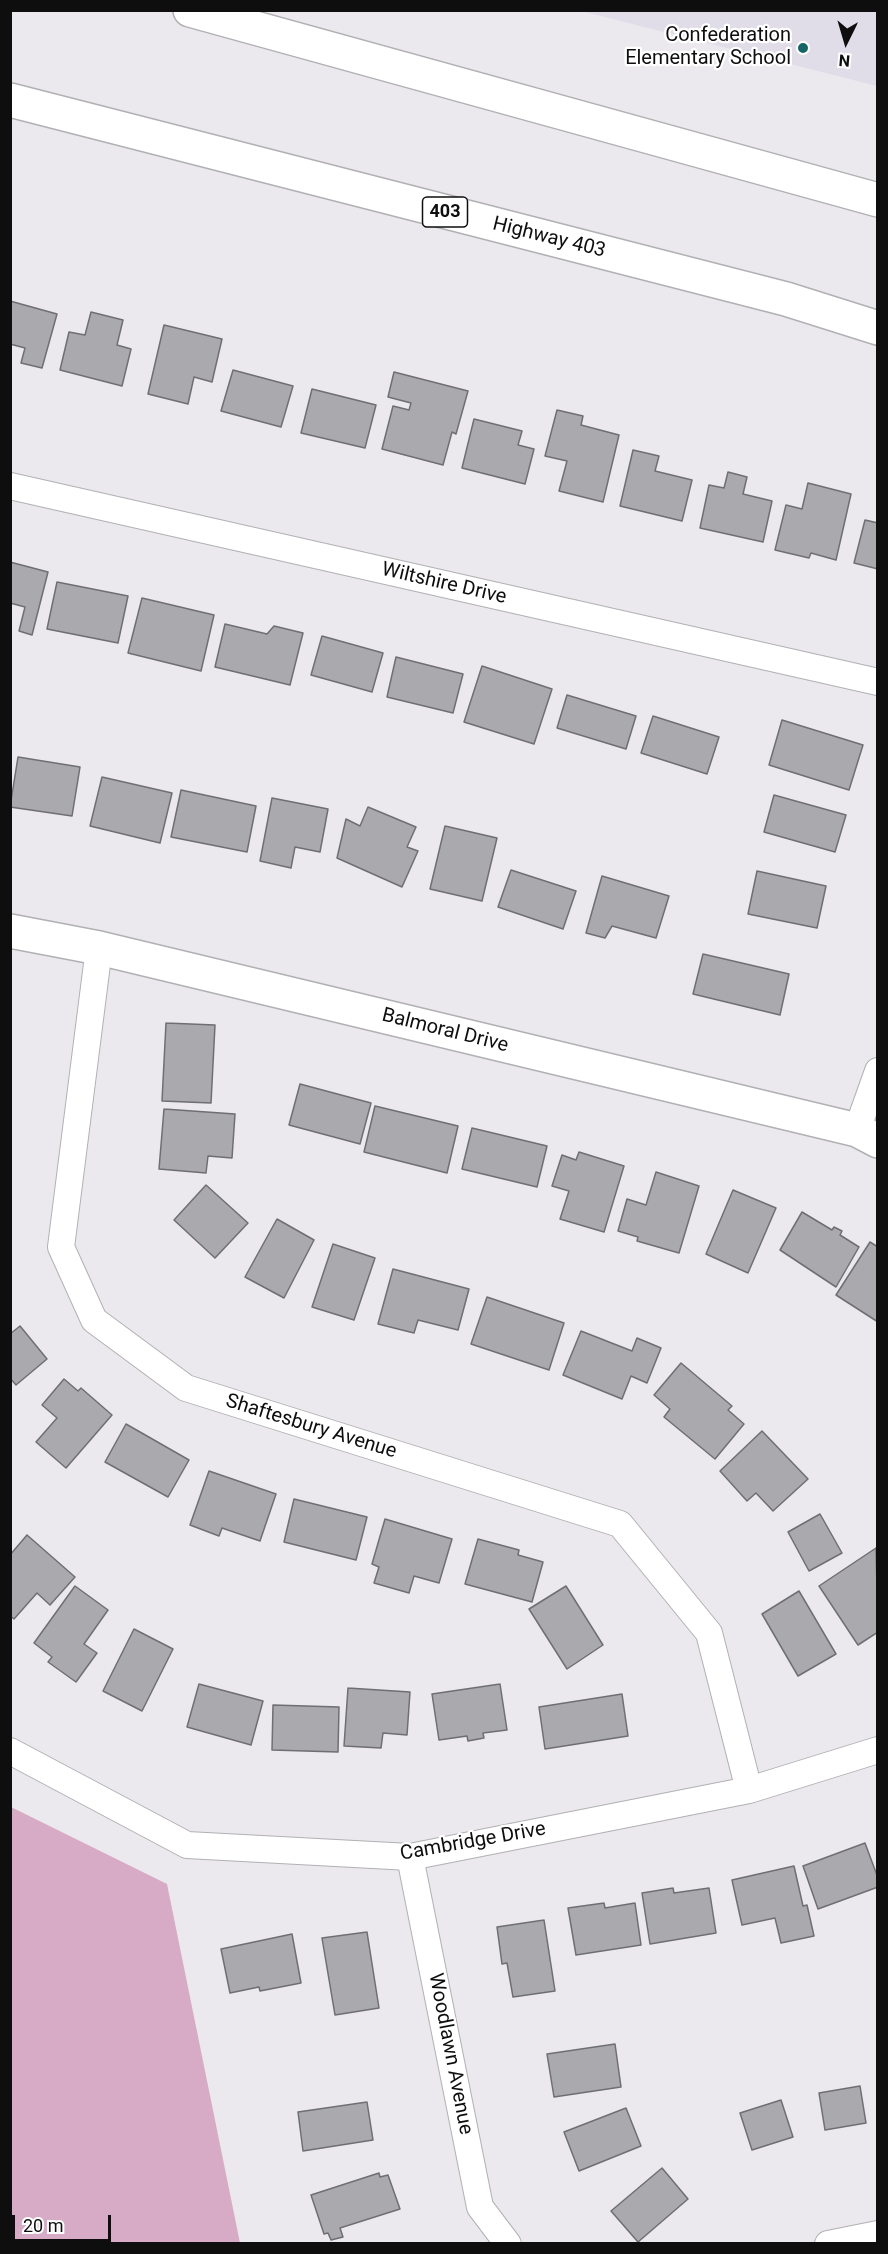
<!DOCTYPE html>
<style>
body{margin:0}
#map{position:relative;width:888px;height:2254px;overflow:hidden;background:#ebe9ee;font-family:Roboto,sans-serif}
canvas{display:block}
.frame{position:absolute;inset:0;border:12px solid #0e0e0f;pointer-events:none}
.north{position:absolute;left:816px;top:12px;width:60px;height:60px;-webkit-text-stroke:4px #fff;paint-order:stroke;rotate:185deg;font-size:16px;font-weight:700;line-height:24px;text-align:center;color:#0e0e0f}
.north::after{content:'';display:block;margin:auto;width:21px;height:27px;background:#0e0e0f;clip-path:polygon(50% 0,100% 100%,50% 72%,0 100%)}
.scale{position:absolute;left:12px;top:2215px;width:99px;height:27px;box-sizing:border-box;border:3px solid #0e0e0f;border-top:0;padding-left:8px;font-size:18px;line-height:21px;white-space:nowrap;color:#0e0e0f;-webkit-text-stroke:4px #fff;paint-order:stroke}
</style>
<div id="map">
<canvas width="888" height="2254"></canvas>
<div class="frame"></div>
<div class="north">N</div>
<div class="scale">20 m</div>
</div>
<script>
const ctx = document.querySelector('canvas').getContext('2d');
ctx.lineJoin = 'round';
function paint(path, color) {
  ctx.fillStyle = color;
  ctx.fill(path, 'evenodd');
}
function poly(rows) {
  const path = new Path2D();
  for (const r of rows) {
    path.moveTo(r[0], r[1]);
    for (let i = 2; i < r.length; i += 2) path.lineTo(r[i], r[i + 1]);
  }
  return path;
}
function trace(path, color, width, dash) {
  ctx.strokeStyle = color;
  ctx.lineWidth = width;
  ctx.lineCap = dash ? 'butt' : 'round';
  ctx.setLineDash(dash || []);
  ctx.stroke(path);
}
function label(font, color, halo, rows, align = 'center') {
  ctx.font = font + ' Roboto,sans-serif';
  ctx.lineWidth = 4.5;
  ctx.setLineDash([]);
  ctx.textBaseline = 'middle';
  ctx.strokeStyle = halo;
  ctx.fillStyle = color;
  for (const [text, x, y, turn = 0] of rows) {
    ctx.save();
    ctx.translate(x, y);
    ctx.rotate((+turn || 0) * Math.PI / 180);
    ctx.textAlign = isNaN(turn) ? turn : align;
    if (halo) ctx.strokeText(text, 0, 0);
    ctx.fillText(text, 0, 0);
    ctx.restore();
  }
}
const built = poly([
 [581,11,877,11,877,86]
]);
const green = poly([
 [11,1807,167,1884,240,2243,11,2243]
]);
const building = poly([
 [10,301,57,314,42,368,21,363,25,348,10,344,10,301],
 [91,312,123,320,117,345,131,349,122,386,60,370,69,332,85,335,91,312],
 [164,325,222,339,212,382,194,377,188,404,148,394,164,325],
 [233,370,293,386,281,427,221,411,233,370],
 [394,372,468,391,456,434,452,432,443,465,382,449,393,406,409,410,411,403,388,397,394,372],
 [312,389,376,405,365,448,301,433,312,389],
 [557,410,583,416,581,425,619,435,603,502,559,491,567,461,545,456,557,410],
 [474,419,522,431,518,445,534,449,525,484,462,468,474,419],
 [633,450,659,456,655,471,692,480,682,521,620,506,633,450],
 [728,472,747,477,743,494,772,501,763,542,700,528,709,485,724,488,728,472],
 [808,483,851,494,836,560,811,553,809,558,775,550,786,505,802,509,808,483],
 [865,520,878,523,878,569,854,563,865,520],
 [10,562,48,572,32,635,19,631,25,607,10,603,10,562],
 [57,582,128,596,118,643,47,629,57,582],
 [142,598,214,615,201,671,128,653,142,598],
 [225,624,267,634,274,626,303,633,290,685,215,667,225,624],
 [322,636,383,653,372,692,311,675,322,636],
 [396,657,463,674,453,713,387,697,396,657],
 [482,666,552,689,534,744,464,722,482,666],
 [567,695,636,716,626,749,557,728,567,695],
 [653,716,719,737,707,774,641,753,653,716],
 [782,720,863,745,849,790,769,765,782,720],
 [18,757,80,767,72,816,10,807,18,757],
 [102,777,172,793,160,843,90,826,102,777],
 [181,790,256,806,247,852,171,837,181,790],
 [774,795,846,815,835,852,764,832,774,795],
 [272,798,328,809,320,852,295,847,291,868,260,861,272,798],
 [368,807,416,827,407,847,418,851,402,887,337,858,346,819,360,826,368,807],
 [445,826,497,838,482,901,430,889,445,826],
 [511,870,576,891,563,929,498,907,511,870],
 [757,871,826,886,817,928,748,914,757,871],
 [602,876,669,896,656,938,612,926,605,938,586,933,602,876],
 [703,954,789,974,780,1015,693,994,703,954],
 [166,1023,215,1025,211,1103,162,1101,166,1023],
 [300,1084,371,1103,360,1144,289,1125,300,1084],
 [375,1106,458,1126,447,1173,364,1152,375,1106],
 [164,1109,235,1114,232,1158,208,1156,206,1173,159,1169,164,1109],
 [472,1128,547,1146,537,1187,462,1169,472,1128],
 [579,1152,624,1166,604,1232,560,1219,569,1191,552,1186,562,1155,576,1160,579,1152],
 [656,1172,699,1186,679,1253,637,1241,638,1237,618,1231,627,1199,646,1205,656,1172],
 [206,1185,248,1223,215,1258,174,1220,206,1185],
 [733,1190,776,1208,748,1273,706,1254,733,1190],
 [802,1212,832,1230,834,1227,842,1231,840,1235,859,1247,836,1287,780,1250,802,1212],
 [277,1219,314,1240,284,1298,245,1277,277,1219],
 [870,1242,878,1247,878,1322,836,1295,870,1242],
 [333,1244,375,1258,354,1320,312,1307,333,1244],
 [393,1269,469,1289,458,1330,418,1320,414,1333,378,1324,393,1269],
 [487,1297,564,1323,549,1370,471,1344,487,1297],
 [20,1326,47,1359,16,1385,10,1378,10,1334,20,1326],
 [581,1331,632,1351,637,1338,661,1348,647,1383,631,1376,622,1399,563,1375,581,1331],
 [681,1363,732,1406,728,1410,744,1424,715,1459,664,1417,670,1409,654,1395,681,1363],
 [64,1379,78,1391,81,1388,112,1415,66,1468,36,1442,57,1418,42,1405,64,1379],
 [126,1424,189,1460,168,1497,105,1462,126,1424],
 [762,1431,808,1479,773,1511,756,1493,747,1501,720,1471,762,1431],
 [209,1471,276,1494,260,1541,222,1528,219,1536,190,1525,209,1471],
 [294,1499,367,1517,356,1560,284,1542,294,1499],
 [820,1514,842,1553,809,1571,788,1532,820,1514],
 [385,1519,452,1539,439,1583,414,1576,409,1593,374,1583,379,1567,372,1564,385,1519],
 [27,1535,75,1577,50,1605,37,1593,14,1619,10,1616,10,1555,27,1535],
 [478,1539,519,1550,518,1555,543,1562,532,1602,465,1584,478,1539],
 [876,1548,878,1632,858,1645,819,1586,876,1548],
 [75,1586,108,1610,84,1644,97,1653,76,1682,48,1662,52,1657,34,1643,75,1586],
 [566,1586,603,1645,567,1669,529,1609,566,1586],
 [799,1591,836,1654,798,1676,762,1614,799,1591],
 [134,1629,173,1649,142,1711,103,1691,134,1629],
 [199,1684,263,1701,251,1745,187,1727,199,1684],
 [500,1684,507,1730,483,1733,484,1738,468,1741,467,1736,439,1740,432,1694,500,1684],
 [348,1688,410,1692,407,1735,383,1733,381,1748,344,1746,348,1688],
 [622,1694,628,1736,545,1749,539,1707,622,1694],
 [273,1705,339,1707,338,1752,272,1750,273,1705],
 [865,1843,878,1878,878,1887,818,1909,803,1866,865,1843],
 [794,1866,803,1906,807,1905,814,1936,781,1943,775,1918,742,1925,732,1880,794,1866],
 [673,1888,674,1893,709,1888,716,1933,650,1944,642,1893,673,1888],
 [604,1903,605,1908,635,1903,641,1945,576,1955,568,1908,604,1903],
 [544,1920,555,1991,513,1997,507,1963,502,1964,497,1927,544,1920],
 [367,1932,379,2008,335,2015,322,1938,367,1932],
 [292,1934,301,1983,260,1991,259,1987,230,1993,221,1949,292,1934],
 [615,2044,621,2087,554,2097,547,2054,615,2044],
 [860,2086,866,2123,825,2130,819,2093,860,2086],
 [781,2100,793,2137,752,2150,740,2113,781,2100],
 [367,2102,373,2140,303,2151,298,2112,367,2102],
 [626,2108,641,2146,579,2171,564,2132,626,2108],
 [662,2168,688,2199,638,2242,611,2211,662,2168],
 [379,2173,380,2177,388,2175,400,2209,340,2228,343,2237,331,2240,328,2233,324,2234,311,2195,379,2173]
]);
const street = poly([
 [10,486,878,682],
 [99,948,61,1247,94,1320,186,1388,620,1524,709,1633,749,1790],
 [857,1130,878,1071],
 [10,1751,187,1845,410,1857,749,1790,878,1750],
 [410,1857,480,2207,508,2244],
 [828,2244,878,2234]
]);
const secondary = poly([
 [10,931,99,948,857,1130,878,1141]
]);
const highway = poly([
 [190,10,878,200],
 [10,100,786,299,878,328]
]);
const markers = [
 [803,48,6,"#156566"]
];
const shields = [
 [445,212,45]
];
const shieldNames = [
 ["403",445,212]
];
const poiNames = [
 ["Confederation",791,36],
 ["Elementary School",791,59]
];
const streetNames = [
 ["Highway 403",549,238,14],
 ["Wiltshire Drive",444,584,13],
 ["Balmoral Drive",445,1031,14],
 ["Shaftesbury Avenue",311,1427,17],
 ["Cambridge Drive",473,1842,-10],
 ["Woodlawn Avenue",450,2054,79]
];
paint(built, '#e0dce8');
paint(green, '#d7aac5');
paint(building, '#aaaaae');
trace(building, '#6f6f73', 1.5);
trace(street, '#b1b0b4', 28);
trace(secondary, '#b1b0b4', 36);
trace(highway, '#b1b0b4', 36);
trace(street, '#fff', 26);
trace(secondary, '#fff', 33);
trace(highway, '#fff', 33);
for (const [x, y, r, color] of markers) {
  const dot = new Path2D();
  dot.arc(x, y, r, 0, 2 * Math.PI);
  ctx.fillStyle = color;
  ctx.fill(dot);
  trace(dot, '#fff', 2);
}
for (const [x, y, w] of shields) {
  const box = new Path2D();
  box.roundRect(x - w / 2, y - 15, w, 30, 4.5);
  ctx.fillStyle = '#fff';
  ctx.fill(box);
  trace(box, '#0e0e0f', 1.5);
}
label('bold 18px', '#0e0e0f', null, shieldNames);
label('20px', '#0e0e0f', '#fff', poiNames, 'right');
label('20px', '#0e0e0f', '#fff', streetNames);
</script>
